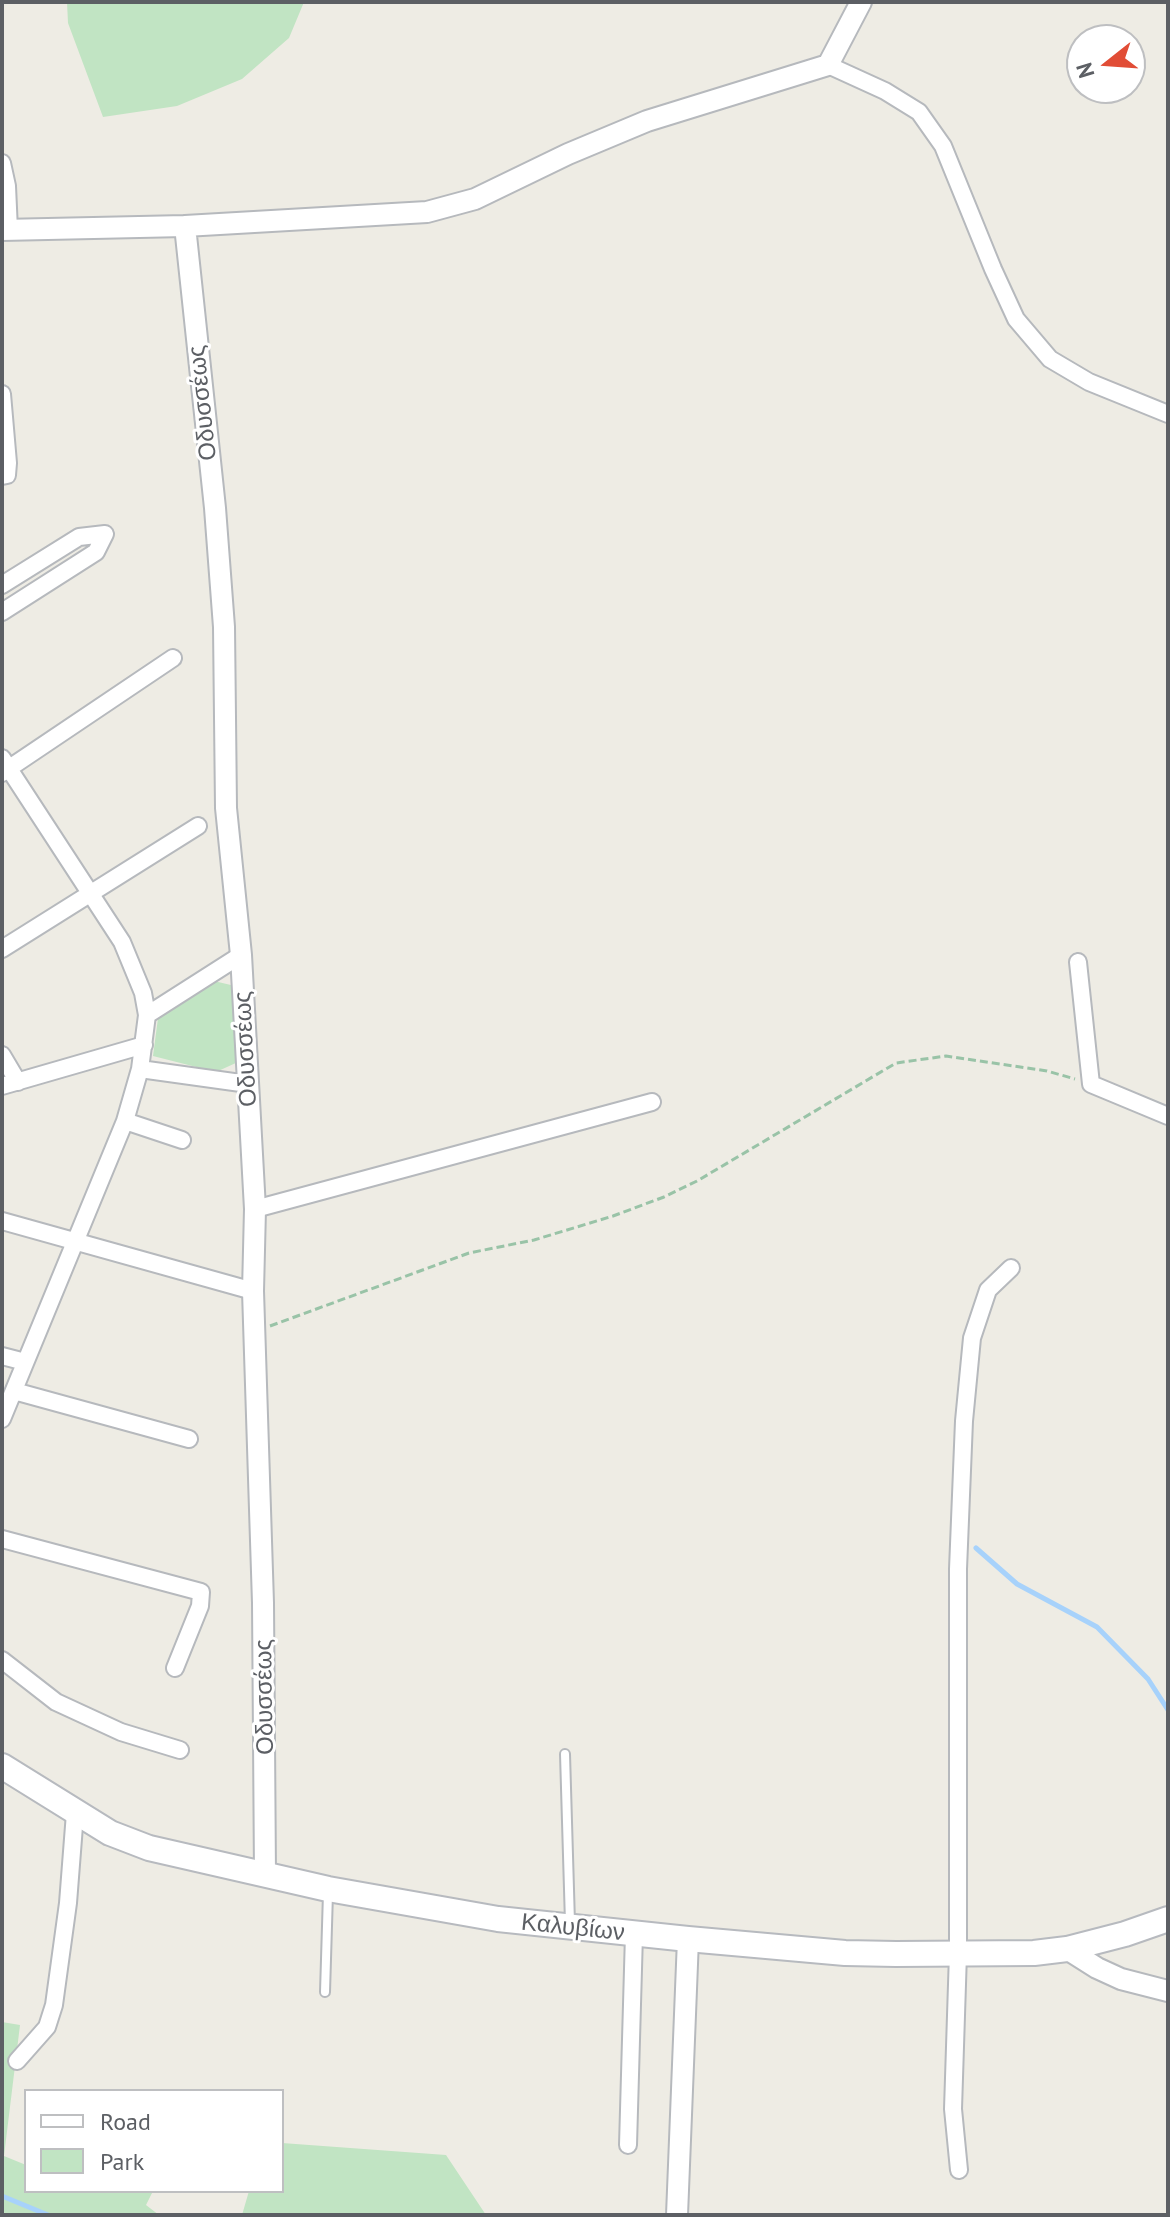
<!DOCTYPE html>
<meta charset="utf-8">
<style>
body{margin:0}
#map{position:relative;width:1170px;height:2217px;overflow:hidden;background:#eeece4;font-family:"PT Sans",sans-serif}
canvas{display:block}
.frame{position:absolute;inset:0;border:4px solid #5c5f64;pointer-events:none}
.legend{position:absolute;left:24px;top:2089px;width:260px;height:104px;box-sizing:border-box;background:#fff;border:2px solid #bebfc1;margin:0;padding:10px 14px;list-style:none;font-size:24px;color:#5c5f64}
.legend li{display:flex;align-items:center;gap:16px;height:40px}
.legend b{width:40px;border:2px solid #bebfc1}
.north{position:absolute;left:1066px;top:24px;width:80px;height:80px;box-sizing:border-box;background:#fff;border:2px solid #bebfc1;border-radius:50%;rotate:253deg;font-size:22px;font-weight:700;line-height:32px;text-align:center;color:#5c5f64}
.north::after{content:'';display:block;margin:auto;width:28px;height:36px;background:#e14d36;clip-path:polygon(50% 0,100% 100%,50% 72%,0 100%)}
</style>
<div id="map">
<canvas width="1170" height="2217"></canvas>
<div class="frame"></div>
<ul class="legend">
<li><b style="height:10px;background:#fff"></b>Road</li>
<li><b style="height:22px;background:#c1e4c3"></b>Park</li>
</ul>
<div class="north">N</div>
</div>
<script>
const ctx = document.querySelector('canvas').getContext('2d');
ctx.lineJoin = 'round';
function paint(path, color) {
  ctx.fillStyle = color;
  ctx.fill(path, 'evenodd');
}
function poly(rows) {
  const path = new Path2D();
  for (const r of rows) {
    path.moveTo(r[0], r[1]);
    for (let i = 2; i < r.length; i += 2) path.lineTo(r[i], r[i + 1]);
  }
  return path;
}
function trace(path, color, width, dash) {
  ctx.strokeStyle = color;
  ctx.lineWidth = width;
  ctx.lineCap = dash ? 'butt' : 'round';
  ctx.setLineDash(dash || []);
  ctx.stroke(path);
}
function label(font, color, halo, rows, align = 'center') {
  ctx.font = font + ' "PT Sans",sans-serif';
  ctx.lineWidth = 6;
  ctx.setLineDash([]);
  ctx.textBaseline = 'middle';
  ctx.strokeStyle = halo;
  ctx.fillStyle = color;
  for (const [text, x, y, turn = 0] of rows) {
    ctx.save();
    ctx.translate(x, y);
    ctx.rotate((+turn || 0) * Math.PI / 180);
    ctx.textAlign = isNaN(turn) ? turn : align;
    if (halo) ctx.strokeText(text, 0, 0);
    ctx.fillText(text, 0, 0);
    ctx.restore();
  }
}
const green = poly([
 [67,2,304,2,289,38,242,79,177,106,103,117,68,23],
 [214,981,235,986,238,1062,216,1072,153,1056,158,1018],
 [2,2022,20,2025,4,2156,26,2165,26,2191,153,2191,146,2205,159,2215,2,2215],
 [282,2143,446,2155,486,2215,242,2215,249,2191,282,2191]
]);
const stream = poly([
 [976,1548,1017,1584,1097,1627,1148,1679,1168,1710],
 [2,2196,48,2215]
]);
const path = poly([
 [270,1326,469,1253,534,1240,613,1216,664,1197,697,1181,896,1063,946,1056,1047,1071,1075,1079]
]);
const service = poly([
 [565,1754,570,1923],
 [325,1992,328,1893]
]);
const minor = poly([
 [828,65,885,91,919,112,943,146,993,269,1016,319,1050,359,1089,382,1168,414],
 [2,163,7,186,9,230],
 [2,394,8,463,7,475,2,476],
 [2,585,79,537,105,534,96,552,2,612],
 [2,758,122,942,143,993,147,1015,140,1069,125,1121,2,1419],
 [2,773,173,658],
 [2,949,198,826],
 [1078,962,1091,1084,1168,1116],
 [147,1015,241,955],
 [2,1055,18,1082],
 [140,1069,248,1084],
 [2,1086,144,1045],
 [125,1121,182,1140],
 [255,1209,652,1102],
 [2,1221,253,1291],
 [2,1356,25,1362],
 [14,1391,189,1439],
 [2,1539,201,1592,200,1606,175,1668],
 [2,1660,56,1702,121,1732,180,1750],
 [17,2061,47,2027,54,2005,68,1903,75,1813],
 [628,2145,634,1934],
 [959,2170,953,2109,958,1953,958,1569,964,1421,972,1338,988,1290,1011,1268]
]);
const tertiary = poly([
 [185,226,215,508,224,627,226,808,241,955,255,1209,253,1291,263,1603,265,1875],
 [2,230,185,226,427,212,475,199,568,154,647,121,828,65,861,2],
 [1067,1949,1097,1968,1121,1979,1168,1991],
 [677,2215,688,1939]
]);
const secondary = poly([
 [2,1766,110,1833,149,1848,328,1889,498,1919,688,1939,845,1953,896,1954,1034,1953,1067,1949,1125,1934,1168,1919]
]);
const streetNames = [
 ["Οδυσσέως",203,403,-96],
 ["Οδυσσέως",246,1049,-93],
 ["Οδυσσέως",265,1697,-91],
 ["Καλυβίων",573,1928,6]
];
paint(green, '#c1e4c3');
trace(stream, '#a7d2fb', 5);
trace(service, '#b6b9bd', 12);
trace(minor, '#b6b9bd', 20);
trace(tertiary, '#b6b9bd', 24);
trace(secondary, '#b7babf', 28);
trace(path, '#99c3a7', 3, [8, 4]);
trace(service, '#fff', 8);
trace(minor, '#fff', 16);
trace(tertiary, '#fff', 20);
trace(secondary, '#fff', 24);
label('24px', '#5c5f64', '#fff', streetNames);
</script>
